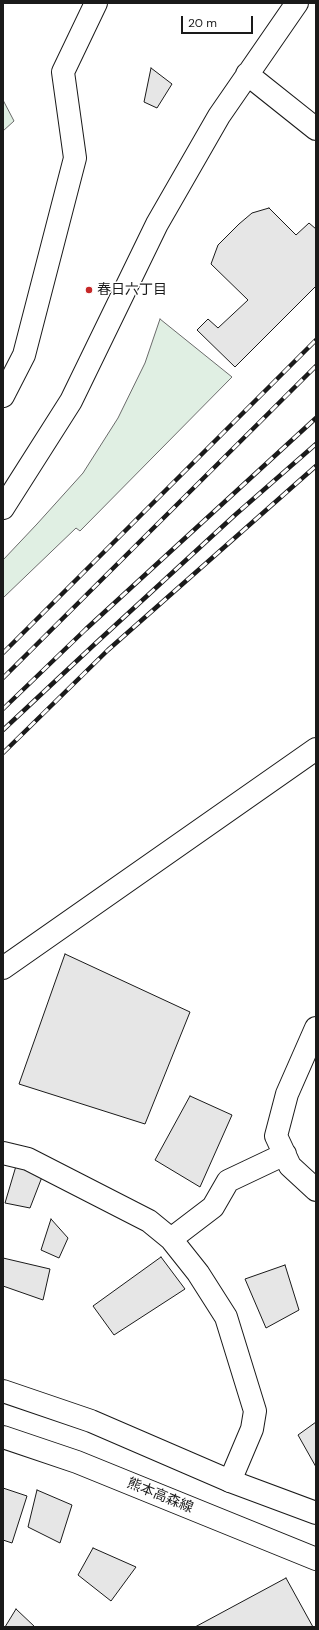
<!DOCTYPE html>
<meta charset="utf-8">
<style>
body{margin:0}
#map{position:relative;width:319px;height:1630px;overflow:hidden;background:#fff;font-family:"DM Sans",sans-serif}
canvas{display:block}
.frame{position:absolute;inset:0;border:4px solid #1a1a1a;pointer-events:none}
.scale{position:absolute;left:181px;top:16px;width:72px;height:18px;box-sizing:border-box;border:2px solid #1a1a1a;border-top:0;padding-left:5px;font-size:12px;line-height:14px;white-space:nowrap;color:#1a1a1a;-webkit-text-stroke:3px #fff;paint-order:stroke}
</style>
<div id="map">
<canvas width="319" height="1630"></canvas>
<div class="frame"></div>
<div class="scale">20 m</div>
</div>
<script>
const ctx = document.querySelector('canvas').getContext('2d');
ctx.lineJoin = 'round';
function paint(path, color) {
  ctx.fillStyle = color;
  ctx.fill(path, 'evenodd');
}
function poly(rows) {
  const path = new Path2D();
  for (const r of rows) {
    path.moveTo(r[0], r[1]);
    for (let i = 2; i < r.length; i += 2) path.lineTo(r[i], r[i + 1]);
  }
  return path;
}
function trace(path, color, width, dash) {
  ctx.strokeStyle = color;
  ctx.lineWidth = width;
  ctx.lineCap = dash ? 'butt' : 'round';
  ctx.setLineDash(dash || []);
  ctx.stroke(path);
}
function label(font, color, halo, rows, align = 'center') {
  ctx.font = font + ' "DM Sans","Noto Sans JP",sans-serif';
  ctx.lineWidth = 3;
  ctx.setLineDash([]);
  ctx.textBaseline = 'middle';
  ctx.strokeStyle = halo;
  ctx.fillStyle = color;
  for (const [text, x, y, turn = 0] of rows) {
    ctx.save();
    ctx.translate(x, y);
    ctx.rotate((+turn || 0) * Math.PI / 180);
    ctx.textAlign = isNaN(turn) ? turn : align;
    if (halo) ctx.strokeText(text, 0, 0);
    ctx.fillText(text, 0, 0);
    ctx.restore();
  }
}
const green = poly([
 [3,100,14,121,3,131,3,100],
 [160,319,232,377,80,531,76,528,3,598,3,560,37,524,83,473,118,418,145,363,160,319]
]);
const building = poly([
 [151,68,172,84,157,108,144,102,151,68],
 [269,208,296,235,309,223,316,229,316,286,235,367,197,330,208,319,218,328,248,300,211,264,218,245,239,224,252,213,269,208],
 [65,954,190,1012,145,1124,19,1084,65,954],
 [190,1096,232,1115,200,1187,155,1160,190,1096],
 [16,1166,42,1177,30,1208,5,1203,16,1166],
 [51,1219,68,1238,59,1258,41,1250,51,1219],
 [161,1257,185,1289,114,1335,93,1306,161,1257],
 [3,1258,50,1269,43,1300,3,1286,3,1258],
 [285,1265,299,1310,266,1328,245,1279,285,1265],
 [316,1422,316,1467,298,1435,316,1422],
 [3,1488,27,1496,12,1543,3,1540,3,1488],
 [37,1490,72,1505,60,1543,28,1527,37,1490],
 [93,1548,136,1567,111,1601,78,1575,93,1548],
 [286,1578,313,1627,195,1627,286,1578],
 [16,1609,35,1627,5,1627,16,1609]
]);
const minor = poly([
 [247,74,316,129],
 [3,396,24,355,75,158,63,72,96,3],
 [3,508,71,401,157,224,219,116,297,3],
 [3,968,316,749],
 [316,1028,287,1094,276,1136,290,1166,316,1190],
 [3,1153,28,1159,149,1221,171,1239,198,1273,226,1317,255,1411,252,1429,230,1481],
 [171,1239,213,1207,228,1181,285,1154]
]);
const major = poly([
 [3,1391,91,1421,230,1481,316,1513],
 [3,1437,77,1462,316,1559]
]);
const rail = poly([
 [3,653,316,340],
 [3,678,316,366],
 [3,709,86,629,316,418],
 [3,730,97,642,235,515,316,444],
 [3,753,108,650,316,466]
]);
const markers = [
 [89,290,4,"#c62828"]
];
const poiNames = [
 ["春日六丁目",97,290]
];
const streetNames = [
 ["熊本高森線",160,1496,22]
];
paint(green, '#e0efe3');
trace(green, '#6a6a6a', 1);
paint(building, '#e6e6e6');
trace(building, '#1a1a1a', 1);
trace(minor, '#1a1a1a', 24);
trace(major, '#1a1a1a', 24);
trace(minor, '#fff', 22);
trace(major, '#fff', 22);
trace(rail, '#1a1a1a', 4.5);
trace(rail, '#fff', 3, [9]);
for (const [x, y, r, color] of markers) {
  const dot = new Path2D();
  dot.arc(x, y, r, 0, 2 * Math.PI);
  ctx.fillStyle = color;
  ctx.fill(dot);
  trace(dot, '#fff', 1.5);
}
label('14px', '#1a1a1a', '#fff', poiNames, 'left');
label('14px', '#1a1a1a', '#fff', streetNames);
</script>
